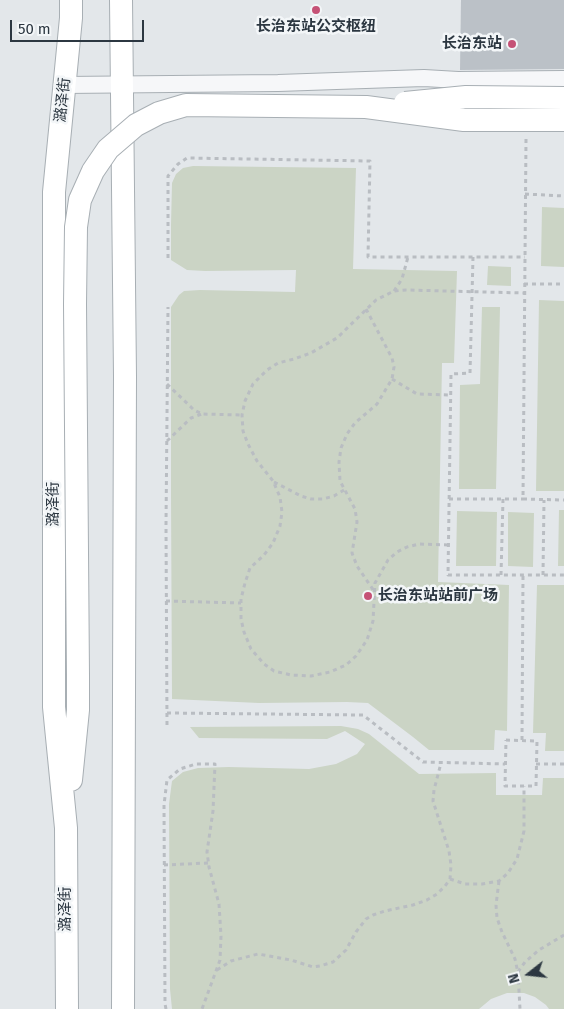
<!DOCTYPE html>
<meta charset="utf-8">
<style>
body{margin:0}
#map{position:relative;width:564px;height:1009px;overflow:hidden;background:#e3e7ea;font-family:"Fira Sans",sans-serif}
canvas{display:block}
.north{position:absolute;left:504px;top:949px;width:50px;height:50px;-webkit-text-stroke:4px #f3f6f8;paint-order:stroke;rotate:254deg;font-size:14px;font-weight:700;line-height:20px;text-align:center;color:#2c3741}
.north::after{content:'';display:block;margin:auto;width:18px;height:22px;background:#2c3741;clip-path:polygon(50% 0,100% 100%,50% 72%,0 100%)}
.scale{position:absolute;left:10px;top:20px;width:134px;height:22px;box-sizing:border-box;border:2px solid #2c3741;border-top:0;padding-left:6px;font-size:15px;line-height:18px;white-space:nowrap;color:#2c3741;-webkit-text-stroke:4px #f3f6f8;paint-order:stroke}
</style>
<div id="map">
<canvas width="564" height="1009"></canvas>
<div class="north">N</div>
<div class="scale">50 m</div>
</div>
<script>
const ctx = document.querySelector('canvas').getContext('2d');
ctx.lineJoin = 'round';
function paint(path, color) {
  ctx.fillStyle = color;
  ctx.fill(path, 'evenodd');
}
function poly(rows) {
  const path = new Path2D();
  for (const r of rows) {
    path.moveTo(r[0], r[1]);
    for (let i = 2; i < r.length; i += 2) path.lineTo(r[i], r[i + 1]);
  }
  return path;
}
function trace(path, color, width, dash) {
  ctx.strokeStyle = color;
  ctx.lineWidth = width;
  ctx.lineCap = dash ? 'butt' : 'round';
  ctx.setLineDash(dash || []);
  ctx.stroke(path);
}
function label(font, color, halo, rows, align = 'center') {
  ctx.font = font + ' "Fira Sans","Noto Sans SC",sans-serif';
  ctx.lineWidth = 5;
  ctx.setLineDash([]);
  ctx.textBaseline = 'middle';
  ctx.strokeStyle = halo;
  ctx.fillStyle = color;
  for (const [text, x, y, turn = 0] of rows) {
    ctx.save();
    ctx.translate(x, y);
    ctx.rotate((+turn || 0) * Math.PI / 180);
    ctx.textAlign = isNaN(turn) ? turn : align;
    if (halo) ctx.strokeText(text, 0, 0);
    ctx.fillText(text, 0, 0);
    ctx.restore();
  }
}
const green = poly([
 [193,166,356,168,353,269,457,271,454,363,442,363,438,582,509,585,507,731,495,730,494,750,429,750,413,737,368,703,347,702,259,703,172,699,171,494,171,307,179,295,184,291,200,290,295,292,296,270,205,271,187,270,171,260,171,225,172,183,176,174,183,168],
 [542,207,564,208,564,267,541,266],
 [488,266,511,267,511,286,487,285],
 [539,300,564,301,564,491,536,491],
 [482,307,500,307,496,489,459,489,460,385,480,384],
 [559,510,564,510,564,566,558,566],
 [457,511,497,512,496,566,456,566],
 [508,512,534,513,533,567,508,566],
 [537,585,564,585,564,751,545,751,546,733,533,733],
 [341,726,358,729,369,734,419,774,496,773,496,795,542,795,543,778,564,778,564,1009,549,1009,546,1005,535,997,524,993,507,993,491,999,479,1009,172,1009,170,989,169,804,172,781,183,772,198,768,229,767,309,769,336,764,357,754,365,744,345,731,327,739,199,738,190,727]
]);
const building = poly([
 [461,0,564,0,564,69,460,70]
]);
const path = poly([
 [526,139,523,499,564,500],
 [525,194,564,196],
 [473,257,470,373,451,374,448,575,564,575],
 [168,258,168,176,178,164,187,158,370,161,368,257,525,257],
 [524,284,564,284],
 [394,291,402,279,408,257],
 [366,309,392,358,394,367,392,379,377,404,355,423,347,434,341,448,339,462,340,481,355,509,357,522,352,553,357,566,374,591],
 [392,379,417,394,451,395],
 [167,384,194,410,202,414,242,415],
 [167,441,191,418,202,414],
 [274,482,301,496,311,499,323,499,334,496,344,490],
 [449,499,523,499],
 [448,545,419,544,407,547,397,552,388,560,375,583,373,621,367,640,356,656,346,665,330,672,311,676,291,675,274,671,264,664,251,649,244,632,241,619,241,599,245,583,250,568,264,555,273,543,280,526,282,512,280,497,273,481,257,461,248,444,243,431,242,415,245,401,253,384,267,370,278,363,294,359,311,353,337,338,376,300,394,291,406,290,524,293],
 [501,575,503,499],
 [543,575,544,500],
 [166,601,241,603],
 [167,713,363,715,423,762,505,764],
 [167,725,166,525,168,307],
 [506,740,537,741,536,786,505,786,506,740],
 [522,740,523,575],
 [536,764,564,764],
 [164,865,208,863],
 [450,879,465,884,482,884,499,881,508,873,517,859,524,831,524,786],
 [499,881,496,905,497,918,502,932,515,959,518,973,520,1009],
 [217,970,231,961,258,954,291,960,313,967,320,966,333,962,346,950,356,932,366,919,373,915,385,911,413,905,427,900,437,894,445,886,450,879,451,865,449,851,433,801,434,790,441,763],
 [518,972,525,962,539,950,564,935],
 [166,1009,165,1004,164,805,167,780,180,769,196,764,215,764,213,811,207,852,209,867,219,904,221,936,220,960,202,1009]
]);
const street = poly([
 [64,85,278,83,424,78,458,80,564,79]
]);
const secondary = poly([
 [121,0,125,376,123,1009],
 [71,780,78,710,78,676],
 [67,1009,66,828,54,707,54,192,71,18,71,0]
]);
const secondaryBridge = poly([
 [405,103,466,97,564,98],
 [78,676,75,304,76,227,80,200,93,171,108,149,136,125,159,113,186,105,366,107,464,120,564,120]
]);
const markers = [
 [316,10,5,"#c55276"],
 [512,44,5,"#c55276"],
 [368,596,5,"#c55276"]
];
const poiNames = [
 ["长治东站公交枢纽",316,27],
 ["长治东站",502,44,"right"],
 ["长治东站站前广场",378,596,"left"]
];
const streetNames = [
 ["潞泽街",63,100,-84],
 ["潞泽街",54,504,-90],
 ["潞泽街",66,909,-90]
];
paint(green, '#cbd4c5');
paint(building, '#bbc1c7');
trace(street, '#a8afb4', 18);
trace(secondary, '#a8afb4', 24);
trace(path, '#b9bdc2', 3, [4, 4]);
trace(street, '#f6f7f9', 16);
trace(secondary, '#fff', 22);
trace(secondaryBridge, '#a8afb4', 24, []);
trace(secondaryBridge, '#fff', 22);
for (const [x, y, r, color] of markers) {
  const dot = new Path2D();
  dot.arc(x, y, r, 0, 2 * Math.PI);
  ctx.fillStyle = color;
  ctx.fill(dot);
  trace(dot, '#f3f6f8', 2);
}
label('bold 15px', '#2c3741', '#f3f6f8', poiNames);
label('15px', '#2c3741', '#f3f6f8', streetNames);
</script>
